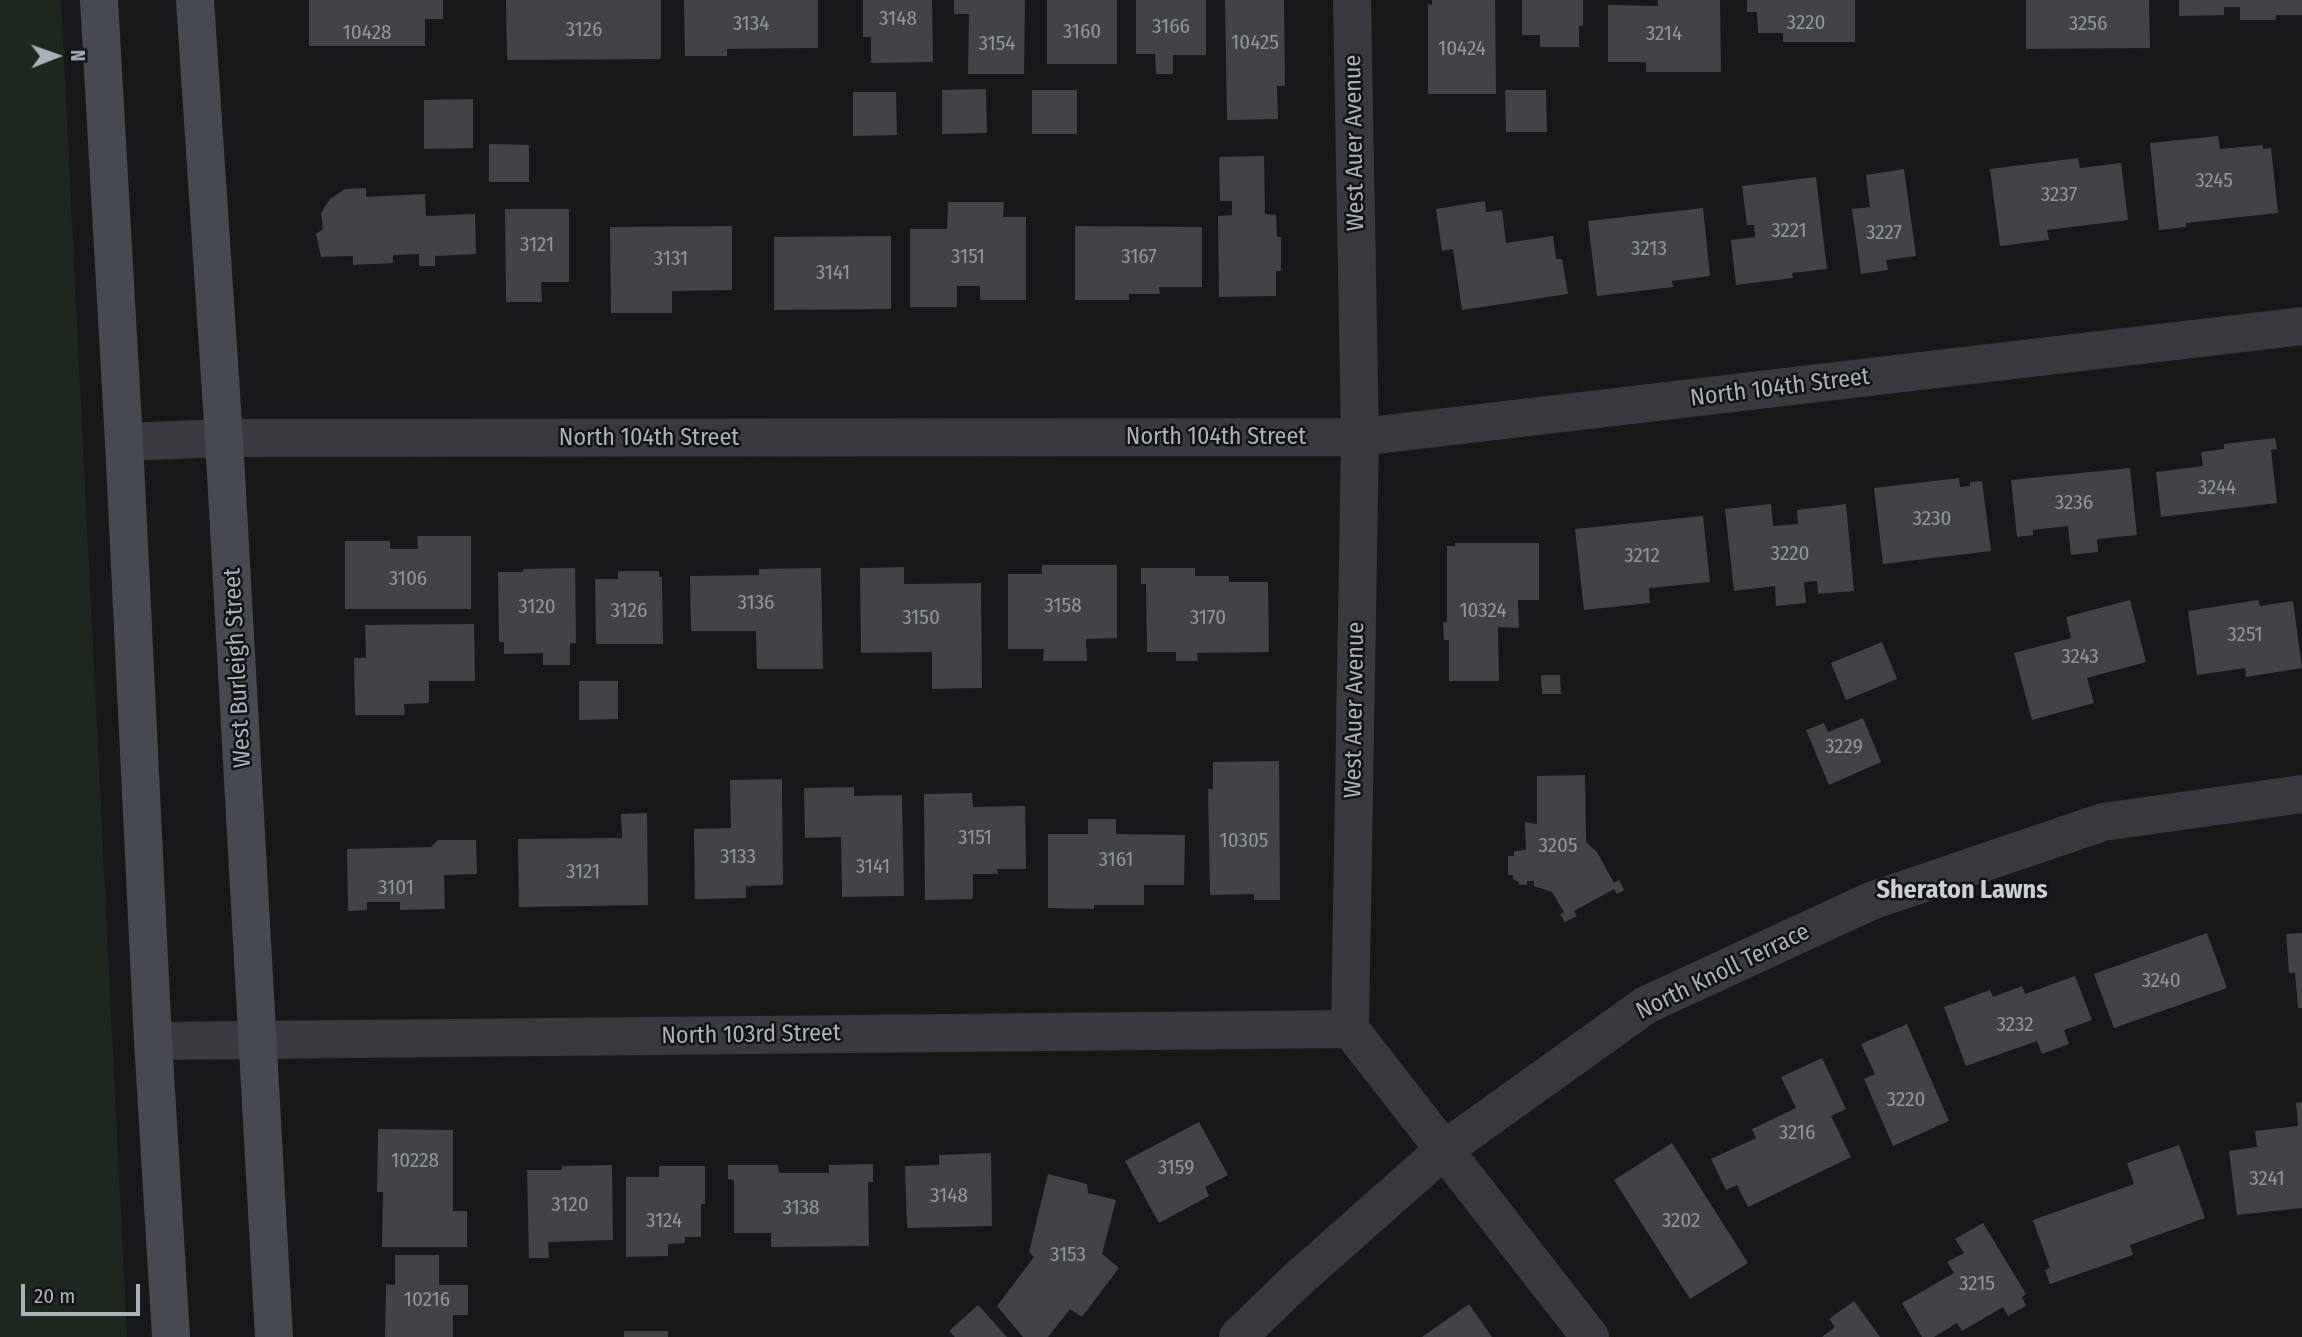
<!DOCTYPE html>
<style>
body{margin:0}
#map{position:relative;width:2302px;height:1337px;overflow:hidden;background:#17181a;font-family:"Fira Sans Condensed",sans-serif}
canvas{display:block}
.north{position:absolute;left:21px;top:21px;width:70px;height:70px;-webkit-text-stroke:5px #121315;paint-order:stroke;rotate:89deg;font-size:19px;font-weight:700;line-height:28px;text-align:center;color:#a9b1ba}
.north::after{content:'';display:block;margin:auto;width:24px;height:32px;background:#a9b1ba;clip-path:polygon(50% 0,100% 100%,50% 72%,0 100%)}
.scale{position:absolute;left:21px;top:1284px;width:119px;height:32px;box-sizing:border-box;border:4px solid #a9b1ba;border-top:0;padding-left:9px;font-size:21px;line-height:24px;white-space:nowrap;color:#a9b1ba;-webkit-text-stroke:5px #121315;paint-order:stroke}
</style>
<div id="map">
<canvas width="2302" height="1337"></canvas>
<div class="north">N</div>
<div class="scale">20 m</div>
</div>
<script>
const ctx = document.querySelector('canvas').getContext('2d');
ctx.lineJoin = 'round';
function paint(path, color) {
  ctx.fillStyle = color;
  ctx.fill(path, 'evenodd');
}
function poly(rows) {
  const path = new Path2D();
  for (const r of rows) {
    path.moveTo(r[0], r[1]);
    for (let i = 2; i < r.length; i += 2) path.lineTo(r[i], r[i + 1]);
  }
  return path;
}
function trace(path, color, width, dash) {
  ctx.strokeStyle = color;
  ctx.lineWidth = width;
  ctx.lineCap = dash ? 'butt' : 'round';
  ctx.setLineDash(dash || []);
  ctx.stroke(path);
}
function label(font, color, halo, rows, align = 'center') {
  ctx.font = font + ' "Fira Sans Condensed",sans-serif';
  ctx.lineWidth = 5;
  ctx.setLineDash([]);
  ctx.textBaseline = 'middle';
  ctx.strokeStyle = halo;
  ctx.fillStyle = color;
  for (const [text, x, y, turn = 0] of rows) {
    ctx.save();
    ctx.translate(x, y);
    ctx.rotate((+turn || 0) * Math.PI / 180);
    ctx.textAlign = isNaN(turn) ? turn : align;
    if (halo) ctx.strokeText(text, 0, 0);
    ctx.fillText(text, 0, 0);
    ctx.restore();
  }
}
const green = poly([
 [0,0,61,0,127,1337,0,1337]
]);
const building = poly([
 [309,0,443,0,443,19,425,19,425,46,309,46],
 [506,0,661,0,661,59,507,60],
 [684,0,818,0,818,48,727,49,727,56,685,56],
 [863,0,932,0,933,62,871,63,871,37,863,37],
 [954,0,1025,0,1024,74,968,74,969,14,954,14],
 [1047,0,1117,0,1117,64,1047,64],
 [1136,0,1206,0,1206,55,1173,55,1173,74,1156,74,1155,54,1136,54],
 [1225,0,1284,0,1285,86,1277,86,1278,119,1227,120],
 [1432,0,1495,0,1496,94,1428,94,1428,4,1432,5],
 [1522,0,1583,0,1583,26,1579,26,1579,47,1540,47,1540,35,1522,35],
 [1658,0,1720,0,1721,72,1646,72,1646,62,1608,62,1608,5,1658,6],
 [1747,0,1855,0,1855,42,1783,42,1783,33,1758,33,1757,12,1747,12],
 [2026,0,2149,0,2150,48,2026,49],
 [2179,0,2302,0,2302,15,2276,15,2276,20,2240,20,2240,7,2224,7,2224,15,2179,16],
 [986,89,987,133,942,134,942,90],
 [1032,90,1077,90,1077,134,1032,134],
 [1505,90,1546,90,1547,132,1506,132],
 [853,92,896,92,897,135,853,136],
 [473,99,473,148,424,149,424,100],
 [2218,136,2220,149,2263,145,2263,149,2271,148,2278,213,2186,223,2186,227,2159,230,2150,143],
 [489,144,529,145,529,182,489,182],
 [1264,156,1265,214,1276,215,1277,237,1281,237,1281,271,1276,271,1276,296,1219,297,1218,216,1232,215,1232,201,1220,201,1219,157],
 [2078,158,2080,168,2121,163,2128,220,2047,230,2049,240,2000,246,1990,169],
 [1904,169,1916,256,1886,260,1888,270,1861,274,1852,209,1870,207,1866,175],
 [1816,177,1827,269,1792,273,1793,278,1736,285,1731,240,1755,237,1754,225,1747,225,1742,186],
 [366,188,366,197,425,194,426,216,475,214,476,254,435,256,435,266,419,266,419,254,393,255,393,263,353,265,353,256,321,257,316,234,323,229,321,213,330,199,345,189],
 [1485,201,1486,212,1502,210,1506,243,1553,236,1556,259,1562,259,1568,294,1462,310,1453,249,1442,251,1436,209],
 [948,202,1004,202,1003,217,1026,217,1026,300,980,300,980,286,957,286,957,307,910,307,910,229,947,229],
 [1703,208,1710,276,1672,281,1673,287,1597,296,1588,221],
 [505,209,569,209,569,282,541,282,542,302,506,302],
 [732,226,732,290,672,291,672,313,611,313,610,227],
 [1075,226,1202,227,1202,287,1159,287,1160,294,1129,294,1129,300,1075,300],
 [891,236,891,309,774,310,774,237],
 [2275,438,2277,449,2271,450,2277,503,2161,517,2156,472,2203,466,2201,452,2224,449,2224,444],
 [2130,468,2137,535,2097,539,2098,552,2071,555,2068,526,2033,530,2033,535,2017,537,2011,480],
 [1959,478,1960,487,1970,486,1970,482,1982,481,1991,551,1883,564,1874,488],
 [1771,504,1773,526,1798,524,1797,510,1846,504,1854,591,1818,594,1817,581,1804,582,1806,603,1776,606,1775,586,1734,591,1725,509],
 [1703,516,1710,582,1649,588,1650,603,1584,610,1575,529],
 [417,536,471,536,471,609,345,609,345,541,390,541,390,549,418,549],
 [1455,543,1539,543,1539,600,1518,600,1519,628,1498,627,1499,681,1449,681,1449,640,1444,640,1443,622,1447,622,1447,546,1455,546],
 [1042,565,1117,565,1117,638,1086,639,1087,661,1043,661,1044,649,1008,649,1008,574,1042,574],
 [904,567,904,584,981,583,982,688,932,689,932,652,861,653,860,568],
 [575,568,576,643,570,643,570,665,543,665,543,653,504,654,504,642,499,642,498,572,523,572,523,569],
 [821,568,823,669,757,669,756,631,691,631,690,576,759,575,759,569],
 [1141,568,1195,568,1195,576,1229,576,1229,582,1268,582,1269,652,1197,653,1198,661,1176,661,1176,652,1147,652,1146,584,1141,584],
 [618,571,659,571,659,577,662,577,663,644,596,644,595,579,618,579],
 [2130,600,2146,662,2087,678,2094,703,2032,720,2014,653,2071,638,2066,617],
 [2258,600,2260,606,2293,601,2302,668,2246,677,2245,668,2197,675,2188,611],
 [474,624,475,681,429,681,429,703,404,704,405,715,355,715,354,658,366,658,365,625],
 [1882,642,1897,679,1846,700,1831,663],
 [1541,675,1560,675,1561,694,1542,694],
 [579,681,618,681,618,719,579,720],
 [1863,718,1881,762,1829,785,1806,730,1824,723,1828,732],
 [1279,761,1280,900,1254,900,1254,894,1210,895,1208,789,1213,789,1213,762],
 [1585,775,1586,842,1597,852,1614,883,1619,880,1624,890,1617,894,1614,889,1574,911,1577,916,1565,922,1560,914,1564,912,1552,892,1534,886,1534,881,1527,881,1527,885,1519,885,1519,882,1513,879,1513,875,1508,875,1508,856,1514,856,1514,851,1526,850,1525,822,1537,824,1537,776],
 [782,779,783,885,746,886,746,898,695,899,694,829,731,828,730,780],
 [854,787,854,796,902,795,904,896,842,897,841,837,805,838,804,788],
 [972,793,973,807,1025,806,1026,869,997,869,998,874,973,874,973,899,925,900,924,794],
 [647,813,648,905,519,907,518,839,622,838,621,814],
 [1088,819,1116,819,1116,834,1185,835,1184,885,1144,885,1144,905,1094,905,1094,909,1048,908,1048,834,1088,834],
 [438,840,476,840,477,874,444,875,445,909,400,910,400,902,367,902,367,910,348,911,347,849,431,847],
 [2207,933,2227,988,2114,1028,2094,974],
 [2302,933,2302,1008,2298,1008,2295,973,2289,973,2286,934],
 [2075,976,2092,1020,2064,1030,2069,1044,2042,1054,2037,1041,1966,1066,1944,1007,1990,990,1993,997,2022,986,2025,994],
 [1907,1024,1949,1121,1893,1146,1864,1079,1875,1074,1861,1044],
 [1822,1058,1846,1109,1831,1116,1851,1157,1748,1207,1737,1185,1726,1190,1711,1159,1756,1138,1752,1129,1796,1108,1781,1077],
 [2302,1102,2302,1208,2237,1215,2229,1151,2257,1147,2255,1131,2298,1126,2296,1103],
 [1199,1122,1228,1175,1205,1187,1209,1196,1159,1223,1125,1161],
 [378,1129,453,1130,453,1211,467,1211,467,1247,382,1247,383,1192,377,1192],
 [1672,1143,1748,1263,1690,1299,1614,1180],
 [2179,1145,2205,1218,2130,1245,2133,1255,2050,1284,2045,1270,2050,1268,2033,1220,2134,1184,2127,1163],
 [991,1153,992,1226,907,1228,905,1166,939,1165,939,1155],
 [873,1164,873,1182,868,1182,869,1246,771,1247,771,1233,734,1233,734,1180,728,1179,728,1165,778,1165,779,1173,829,1173,829,1165],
 [612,1165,613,1240,548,1242,549,1258,529,1258,527,1170,562,1170,562,1166],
 [659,1166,705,1166,705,1204,701,1204,701,1237,685,1237,685,1243,668,1244,668,1256,626,1257,626,1177,659,1177],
 [1048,1174,1087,1184,1088,1193,1116,1200,1102,1254,1119,1268,1082,1317,1070,1309,1048,1337,1023,1337,997,1306,1034,1257,1029,1252],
 [1983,1223,2026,1294,2022,1297,2026,1306,2008,1316,2003,1307,1962,1331,1957,1323,1934,1337,1922,1337,1902,1303,1954,1273,1947,1262,1964,1253,1955,1239],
 [395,1255,439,1255,439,1285,468,1285,468,1315,453,1315,453,1337,385,1337,386,1284,395,1285],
 [1854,1301,1880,1337,1822,1337,1835,1327,1829,1319],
 [1469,1304,1492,1337,1422,1337],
 [978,1305,1007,1337,955,1337,949,1331],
 [624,1331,668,1331,668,1337,624,1337]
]);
const minor = poly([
 [1352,0,1360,437,1350,1029,1590,1337],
 [124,442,224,438,1360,437,2302,326],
 [153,1041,1350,1029],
 [1238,1337,1297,1280,1445,1149,1646,1005,1871,901,2103,822,2302,794]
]);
const secondary = poly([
 [99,0,124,442,153,1041,171,1337],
 [195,0,224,438,274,1337]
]);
const numberNames = [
 ["3148",898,19],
 ["3220",1806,23],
 ["3134",751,24],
 ["3256",2088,24],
 ["3166",1171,27],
 ["3126",584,30],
 ["3160",1082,32],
 ["10428",367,33],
 ["3214",1664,34],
 ["10425",1255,43],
 ["3154",997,44],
 ["10424",1462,49],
 ["3245",2214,181],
 ["3237",2059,195],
 ["3221",1789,231],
 ["3227",1884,233],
 ["3121",537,245],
 ["3213",1649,249],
 ["3151",968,257],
 ["3167",1139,257],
 ["3131",671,259],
 ["3141",833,273],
 ["3244",2217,488],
 ["3236",2074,503],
 ["3230",1932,519],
 ["3220",1790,554],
 ["3212",1642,556],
 ["3106",408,579],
 ["3136",756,603],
 ["3158",1063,606],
 ["3120",537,607],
 ["3126",629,611],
 ["10324",1483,611],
 ["3150",921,618],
 ["3170",1208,618],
 ["3251",2245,635],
 ["3243",2080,657],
 ["3229",1844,747],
 ["3151",975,838],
 ["10305",1244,841],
 ["3205",1558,846],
 ["3133",738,857],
 ["3161",1116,860],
 ["3141",873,867],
 ["3121",583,872],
 ["3101",396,888],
 ["3240",2161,981],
 ["3232",2015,1025],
 ["3220",1906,1100],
 ["3216",1797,1133],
 ["10228",415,1161],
 ["3159",1176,1168],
 ["3241",2267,1179],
 ["3148",949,1196],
 ["3120",570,1205],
 ["3138",801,1208],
 ["3124",664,1221],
 ["3202",1681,1221],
 ["3153",1068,1255],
 ["3215",1977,1284],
 ["10216",427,1300]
];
const streetNames = [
 ["West Auer Avenue",1355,143,-91],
 ["North 104th Street",1780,388,-7],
 ["North 104th Street",1216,437],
 ["North 104th Street",649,438],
 ["West Burleigh Street",238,668,-93],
 ["West Auer Avenue",1355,710,-89],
 ["North Knoll Terrace",1723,972,-26],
 ["North 103rd Street",751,1035,-1]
];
const neighbourhoodNames = [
 ["Sheraton Lawns",1962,891]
];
paint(green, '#1f281f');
paint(building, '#414347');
trace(minor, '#383a3f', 38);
trace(secondary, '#46494f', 38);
label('21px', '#8f969d', null, numberNames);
label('24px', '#a9b1ba', '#121315', streetNames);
label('bold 26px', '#cacfd6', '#121315', neighbourhoodNames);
</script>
